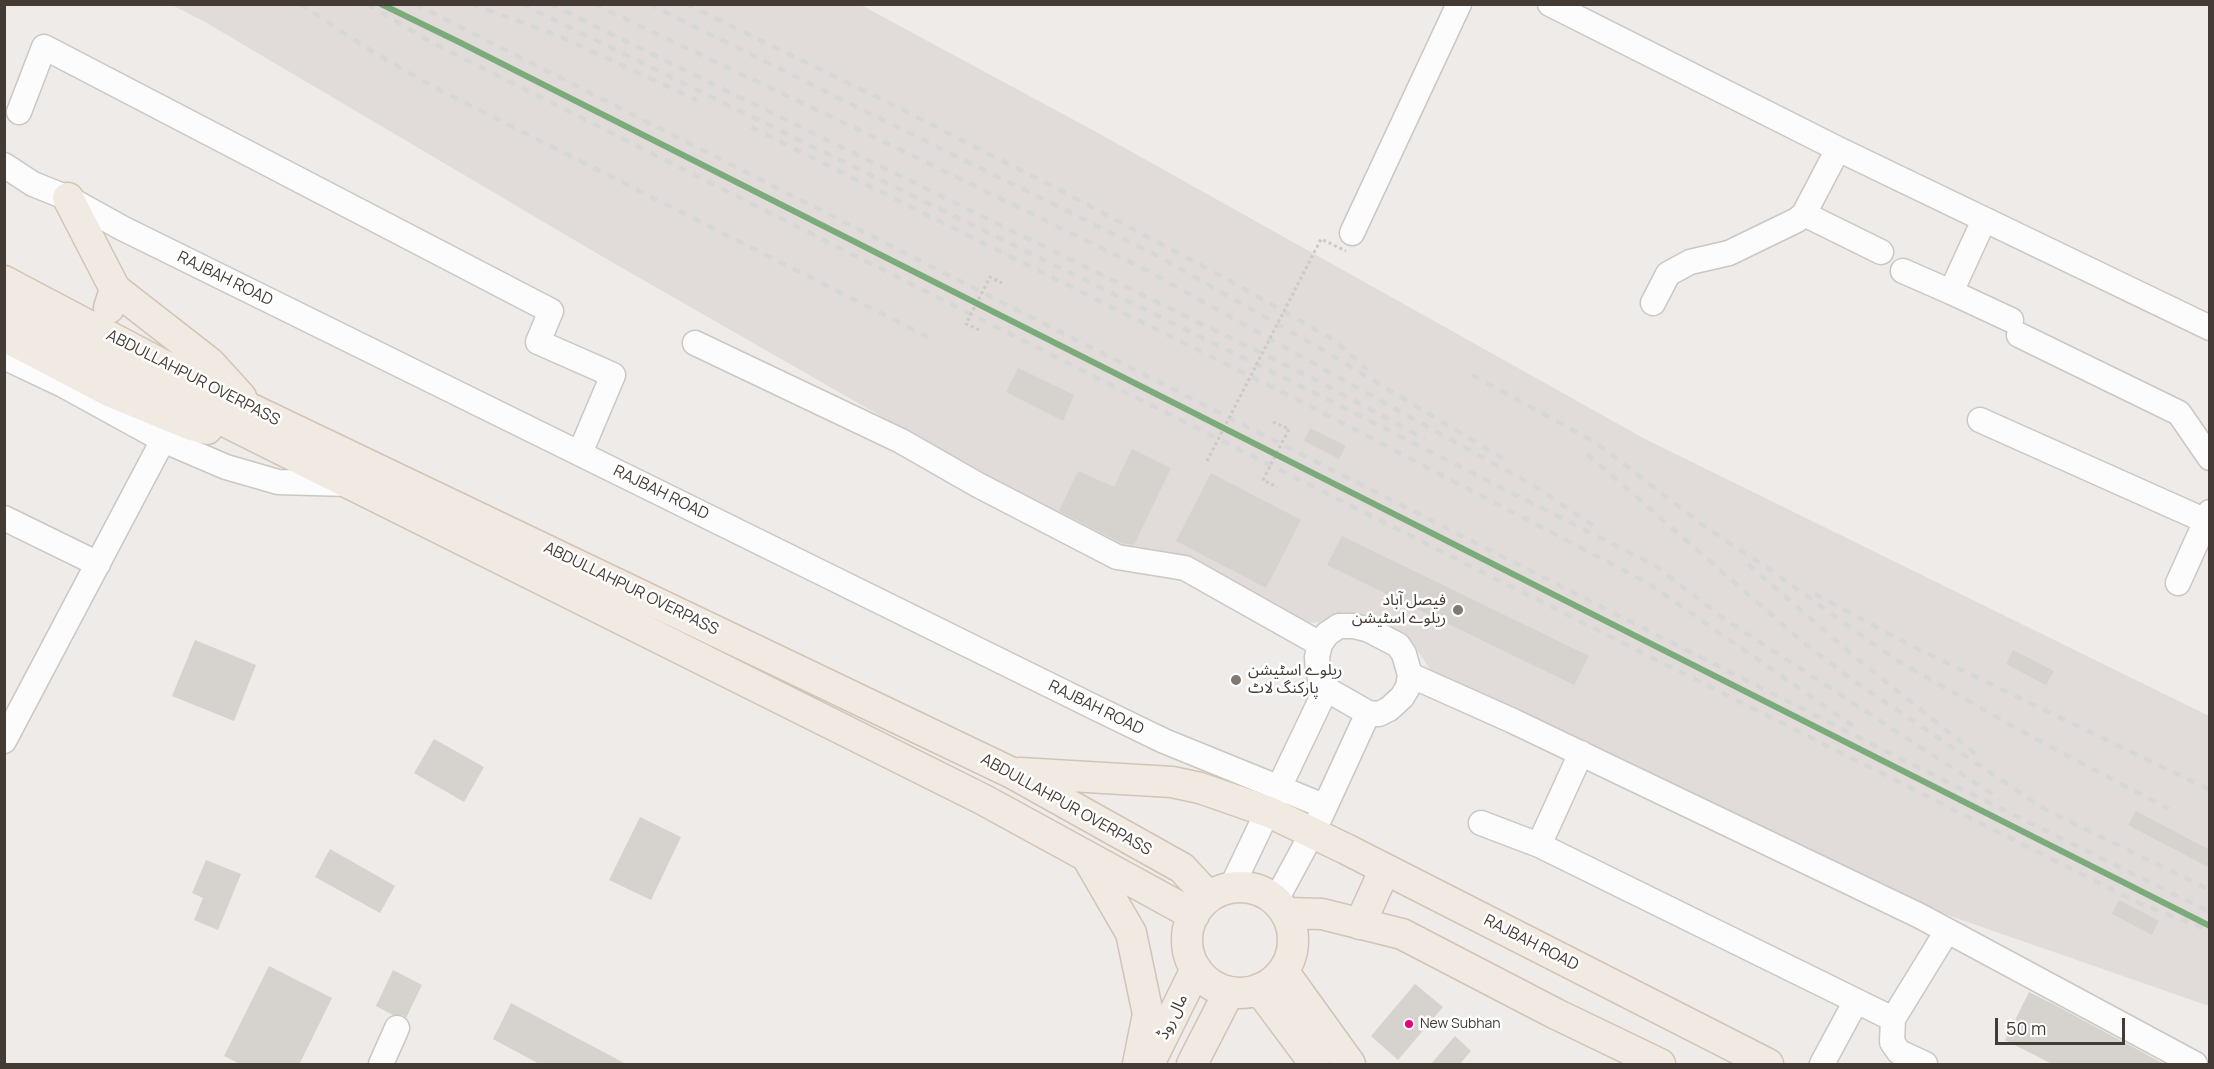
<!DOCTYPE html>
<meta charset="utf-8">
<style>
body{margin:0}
#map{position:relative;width:2214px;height:1069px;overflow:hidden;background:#eeebe8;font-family:Manrope,sans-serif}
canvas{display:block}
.frame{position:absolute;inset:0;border:6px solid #443b34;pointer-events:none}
.scale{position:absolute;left:1995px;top:1018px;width:130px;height:27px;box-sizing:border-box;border:3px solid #443b34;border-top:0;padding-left:8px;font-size:18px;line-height:21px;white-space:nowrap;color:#443b34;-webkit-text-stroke:4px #fff;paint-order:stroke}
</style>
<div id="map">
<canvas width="2214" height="1069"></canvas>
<div class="frame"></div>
<div class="scale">50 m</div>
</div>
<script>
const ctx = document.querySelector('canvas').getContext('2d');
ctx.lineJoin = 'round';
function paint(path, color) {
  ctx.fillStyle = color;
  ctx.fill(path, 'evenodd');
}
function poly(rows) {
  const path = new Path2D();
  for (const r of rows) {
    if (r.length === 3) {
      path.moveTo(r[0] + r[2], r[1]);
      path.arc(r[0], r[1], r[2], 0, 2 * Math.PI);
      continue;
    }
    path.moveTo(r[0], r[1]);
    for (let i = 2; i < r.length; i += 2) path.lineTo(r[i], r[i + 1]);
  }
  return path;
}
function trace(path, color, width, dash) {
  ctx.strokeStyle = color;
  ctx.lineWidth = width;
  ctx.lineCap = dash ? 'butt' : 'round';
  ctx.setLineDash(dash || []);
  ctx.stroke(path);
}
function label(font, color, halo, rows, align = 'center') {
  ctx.font = font + ' Manrope,"Noto Sans Arabic",sans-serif';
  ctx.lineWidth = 5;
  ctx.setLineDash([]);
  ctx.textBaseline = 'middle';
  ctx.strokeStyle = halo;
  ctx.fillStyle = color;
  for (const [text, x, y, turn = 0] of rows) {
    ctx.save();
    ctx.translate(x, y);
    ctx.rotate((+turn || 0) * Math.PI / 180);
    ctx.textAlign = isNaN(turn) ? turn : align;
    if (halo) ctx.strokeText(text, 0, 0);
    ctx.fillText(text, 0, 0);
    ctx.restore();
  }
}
const industrial = poly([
 [172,5,861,5,1098,133,1645,439,2209,716,2209,1006,1913,903,1432,672,1413,644,1354,620,1307,623,1123,555,598,254,205,22]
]);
const building = poly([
 [1018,368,1074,395,1063,421,1006,392],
 [1310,428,1346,446,1339,459,1304,441],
 [1132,449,1171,468,1134,545,1122,543,1059,511,1078,471,1114,487],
 [1211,473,1301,520,1266,588,1176,541],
 [1342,536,1589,656,1574,685,1327,565],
 [195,640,256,665,234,721,172,696],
 [2013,650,2054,671,2046,685,2006,664],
 [434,739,484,767,464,802,414,773],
 [2136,811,2210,850,2210,868,2128,825],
 [640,817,681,837,651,900,609,880],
 [330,849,395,886,380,913,315,877],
 [206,860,241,874,218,930,194,920,203,898,192,893],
 [2119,900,2159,921,2152,935,2112,914],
 [269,966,332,998,299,1065,242,1065,224,1056],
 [393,970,422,985,406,1018,402,1015,393,1015,376,1006],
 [1415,984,1443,1007,1398,1060,1371,1036],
 [2029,992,2057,1006,2166,1065,2054,1065,2005,1040],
 [511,1003,628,1065,541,1065,493,1039],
 [1455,1036,1471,1051,1459,1065,1430,1065]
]);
const minor = poly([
 [1550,4,1838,149,2210,328],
 [19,112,44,47,551,311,538,342,613,375,580,453],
 [4,165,33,184,68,198,122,228,1096,708,1164,741,1324,806],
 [1804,214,1881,252],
 [1984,220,1951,292,2011,320],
 [1352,233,1459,4],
 [1903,271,1951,292],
 [1653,303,1668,274,1690,262,1729,253,1797,220,1804,214,1838,149],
 [2019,335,2179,413,2210,458],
 [695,343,901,441,978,485,1117,557,1185,568,1320,644],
 [4,357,63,385,163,440,226,467,278,482,349,484],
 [1980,420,2206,521],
 [4,518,98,564],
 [2178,583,2210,512],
 [1339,626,1354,626,1369,630,1398,645,1404,654,1410,675,1408,687,1402,697,1389,709,1379,714,1368,713,1326,689,1321,680,1318,671,1317,657,1320,644,1327,634,1339,626],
 [1410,675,1513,721,1920,916,2195,1064],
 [4,741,163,440],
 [1581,753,1539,845,1893,1019,1892,1042,1899,1052,1925,1064],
 [1481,823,1539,845],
 [1231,888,1326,689],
 [1276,900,1317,824,1368,713],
 [1893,1019,1947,931],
 [381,1064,397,1028],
 [1822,1064,1856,1001]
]);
const major = poly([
 [68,198,115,289,109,308],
 [4,281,201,385,1012,773,1182,868,1209,897],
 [115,289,210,363,241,397],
 [4,311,984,800,1194,915],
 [4,336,111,392,191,425,207,429],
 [1020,773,1172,782,1200,788,1269,812,1346,849,1768,1064],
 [1087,857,1131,933,1148,1014,1138,1064],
 [1240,940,53],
 [1286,913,1322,914,1402,934,1556,1014,1660,1064],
 [1360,924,1385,869],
 [1283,971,1350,1064],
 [1259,989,1315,1064],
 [1149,1064,1196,969],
 [1192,1064,1229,992]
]);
const rail = poly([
 [300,4,373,52,434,87,932,339],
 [367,4,431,42,2141,904,2210,931],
 [415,4,1903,760,2210,912],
 [471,4,559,36,697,100],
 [522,4,1311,391,1654,565,1726,620,2000,799],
 [550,4,1320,382,1425,439],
 [594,4,922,160,1146,270,1534,486,1600,530],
 [649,4,1156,255,1326,352,1507,461],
 [686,4,883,100,1054,187,1225,278,1334,340,1368,370],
 [751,127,1302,402,1648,583,1856,728],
 [1472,375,1595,442,1704,526,1769,569,1896,660,2030,736,2169,809],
 [1587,454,1804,643,1861,686,2046,810,2210,890],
 [1748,564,1855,657,1976,754],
 [1815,594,1908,644,2210,790]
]);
const pathBridge = poly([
 [979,330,966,324,990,277,1002,283],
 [1273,422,1289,429,1263,480,1277,487],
 [1207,461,1321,239,1346,251]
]);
const rail1 = poly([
 [381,4,459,42,2210,926]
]);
const markers = [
 [1458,610,6,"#807973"],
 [1236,680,6,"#807973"],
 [1409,1024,5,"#e5007d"]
];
const busNames = [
 ["New Subhan",1420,1024]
];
const streetNames = [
 ["RAJBAH ROAD",225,279,26],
 ["ABDULLAHPUR OVERPASS",193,378,27],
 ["RAJBAH ROAD",661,493,26],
 ["ABDULLAHPUR OVERPASS",631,589,26],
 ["RAJBAH ROAD",1096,708,26],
 ["ABDULLAHPUR OVERPASS",1066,805,29],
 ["RAJBAH ROAD",1531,943,27],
 ["مال روڈ",1173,1017,-64]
];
const poiNames = [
 ["فیصل آباد",1446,601],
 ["ریلوے اسٹیشن",1446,619],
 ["ریلوے اسٹیشن",1248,671,"left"],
 ["پارکنگ لاٹ",1248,689,"left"]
];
paint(industrial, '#e1dcd9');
paint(building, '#d6d2ce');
trace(minor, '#cbc7c3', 27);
trace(major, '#d1c4b5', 33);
trace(minor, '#fcfcfc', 24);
trace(major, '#f1eae2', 30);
trace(rail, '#d8d7d7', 4.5, [8, 8]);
trace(pathBridge, '#cdc9c6', 3, [3, 3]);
trace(rail1, '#7cab7b', 6);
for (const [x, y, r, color] of markers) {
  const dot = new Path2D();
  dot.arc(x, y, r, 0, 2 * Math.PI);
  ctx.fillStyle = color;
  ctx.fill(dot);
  trace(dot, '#fff', 2);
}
label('14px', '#443b34', '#fff', busNames, 'left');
label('16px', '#443b34', '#fff', streetNames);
label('16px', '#443b34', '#fff', poiNames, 'right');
</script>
